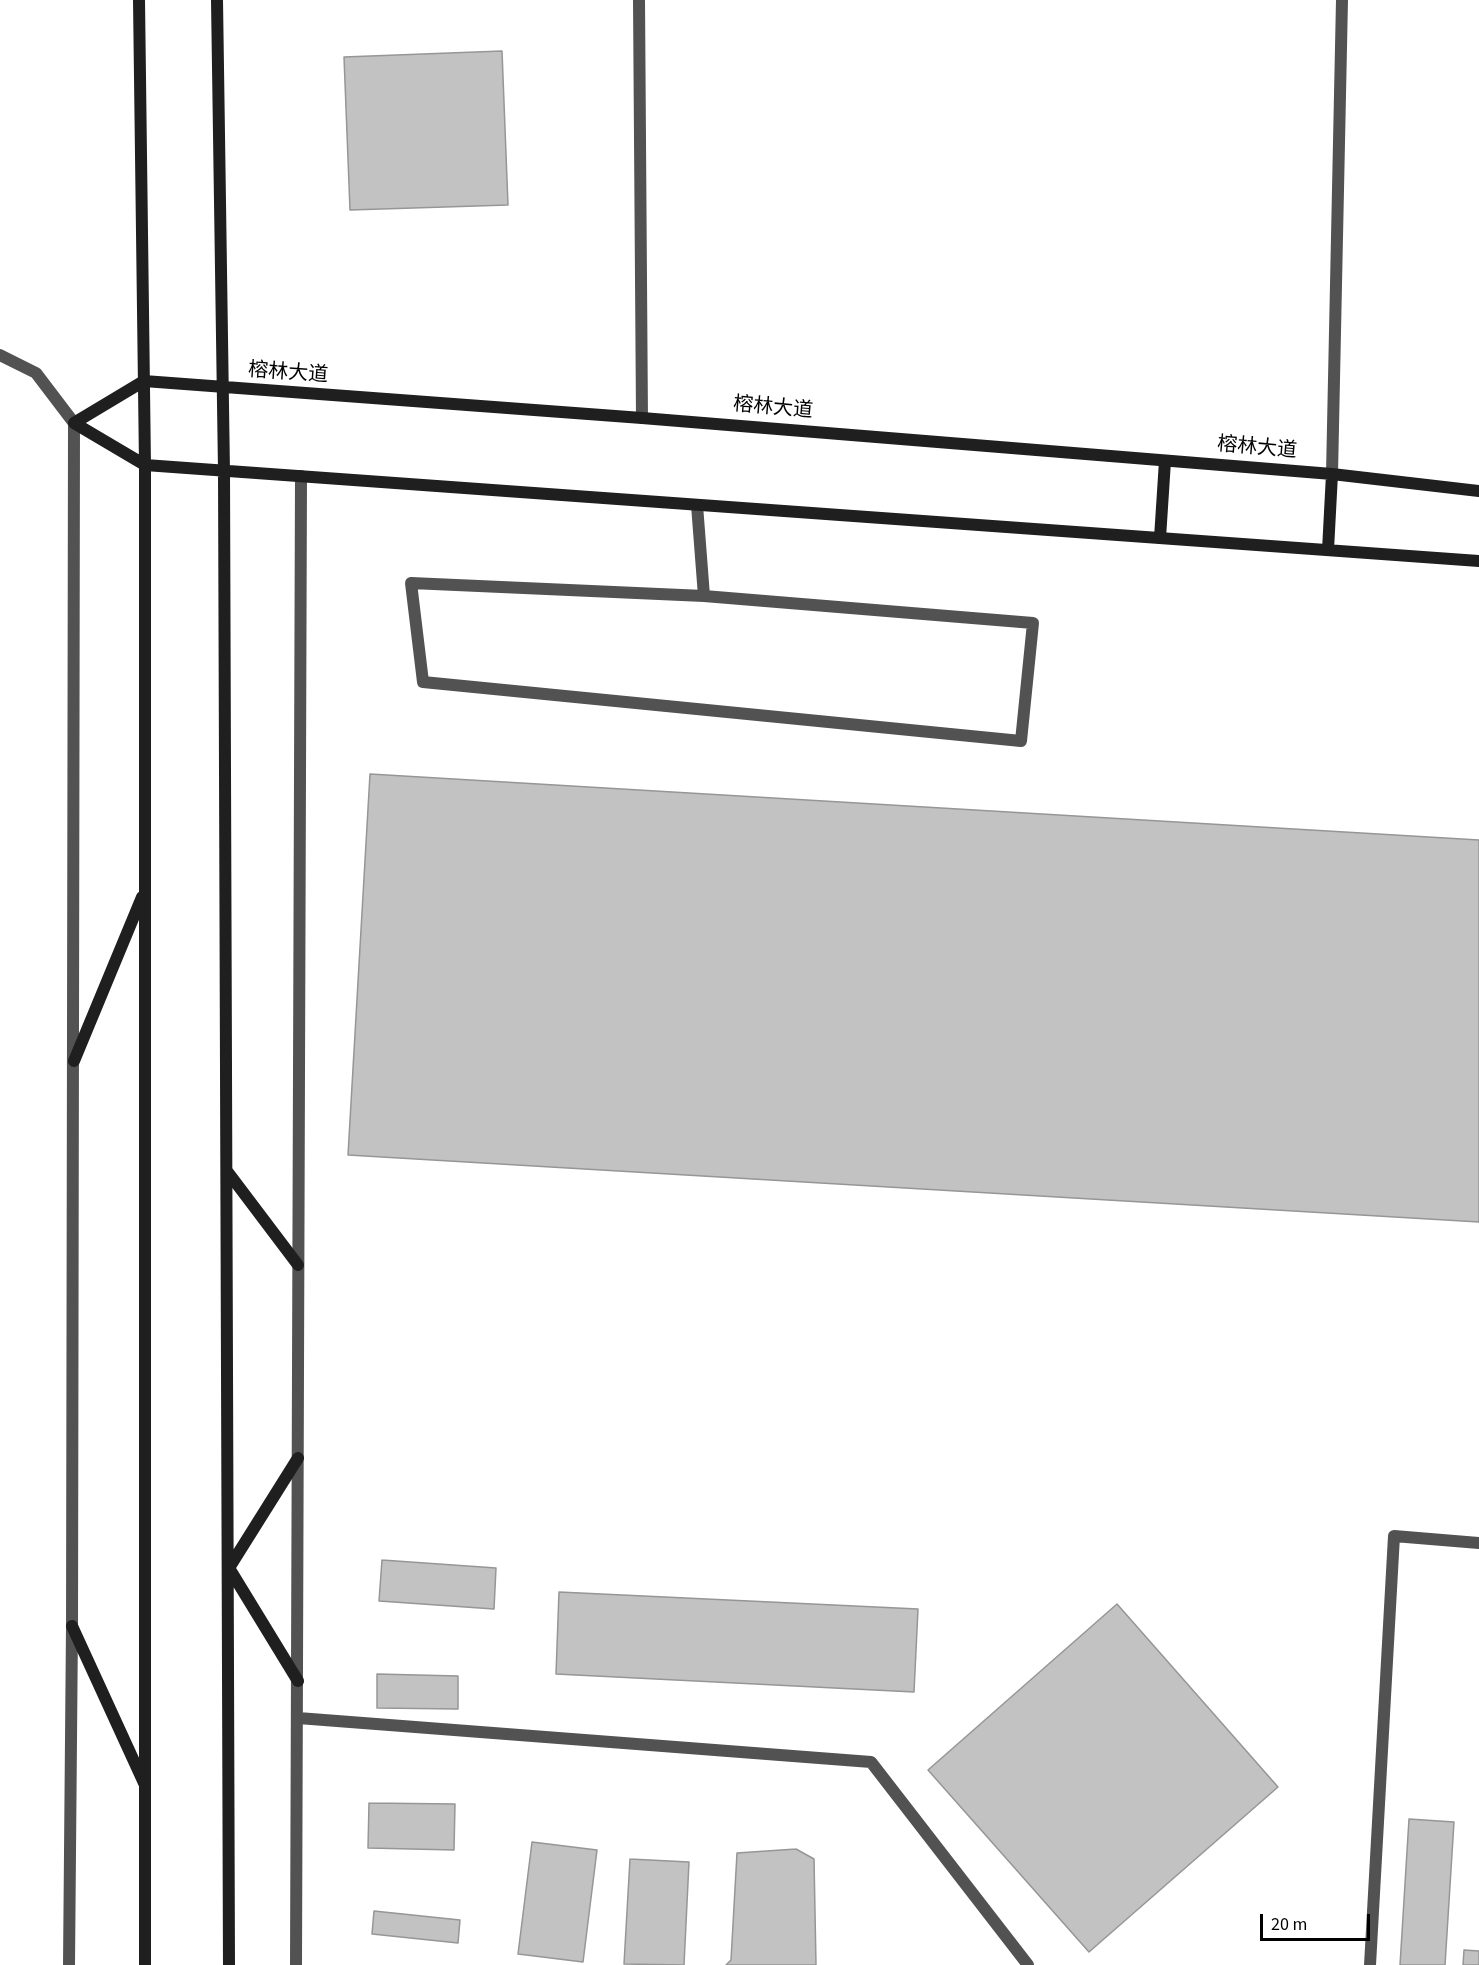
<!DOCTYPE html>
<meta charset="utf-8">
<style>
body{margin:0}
#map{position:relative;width:1479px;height:1965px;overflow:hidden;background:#fff;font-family:"Source Sans 3",sans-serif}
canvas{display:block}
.scale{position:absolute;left:1260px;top:1914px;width:110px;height:27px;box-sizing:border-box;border:3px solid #000;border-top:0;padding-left:8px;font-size:18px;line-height:21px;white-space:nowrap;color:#000;-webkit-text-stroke:4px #fff;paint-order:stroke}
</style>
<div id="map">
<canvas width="1479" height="1965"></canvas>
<div class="scale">20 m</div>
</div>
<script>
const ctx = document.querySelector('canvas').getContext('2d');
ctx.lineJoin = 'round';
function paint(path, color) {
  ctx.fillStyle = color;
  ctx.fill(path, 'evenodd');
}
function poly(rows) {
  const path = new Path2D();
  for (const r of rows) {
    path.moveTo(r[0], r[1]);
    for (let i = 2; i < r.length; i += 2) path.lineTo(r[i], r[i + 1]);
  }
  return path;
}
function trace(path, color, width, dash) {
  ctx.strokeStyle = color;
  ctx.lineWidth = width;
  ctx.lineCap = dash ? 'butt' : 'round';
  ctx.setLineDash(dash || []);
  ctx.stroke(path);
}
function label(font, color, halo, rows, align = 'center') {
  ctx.font = font + ' "Source Sans 3","Noto Sans SC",sans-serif';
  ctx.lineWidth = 5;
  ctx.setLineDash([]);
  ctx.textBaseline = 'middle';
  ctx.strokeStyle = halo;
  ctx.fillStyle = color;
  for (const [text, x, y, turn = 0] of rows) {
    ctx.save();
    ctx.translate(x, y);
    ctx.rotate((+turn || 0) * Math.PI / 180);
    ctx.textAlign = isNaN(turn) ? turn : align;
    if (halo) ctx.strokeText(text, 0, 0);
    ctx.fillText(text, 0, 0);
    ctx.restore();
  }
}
const building = poly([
 [502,51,508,205,350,210,344,57,502,51],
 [370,774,1479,840,1479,1222,348,1155,370,774],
 [382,1560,496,1568,494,1609,379,1601,382,1560],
 [559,1592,918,1609,914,1692,556,1674,559,1592],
 [1117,1604,1278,1787,1089,1952,928,1770,1117,1604],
 [377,1674,458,1676,458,1709,377,1708,377,1674],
 [369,1803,455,1804,454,1850,368,1848,369,1803],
 [1409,1819,1454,1822,1445,1965,1400,1965,1409,1819],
 [532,1842,597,1850,583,1962,518,1954,532,1842],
 [796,1849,814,1859,816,1965,726,1965,731,1960,737,1853,796,1849],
 [630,1859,689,1862,684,1965,624,1964,630,1859],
 [374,1911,460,1920,458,1943,372,1934,374,1911],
 [1464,1950,1479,1951,1479,1965,1463,1965,1464,1950]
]);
const lane = poly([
 [697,505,704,596,1033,623,1021,741,423,682,411,583,704,596]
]);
const street = poly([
 [639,0,642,418],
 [0,355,36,373,74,423,72,1626,69,1965],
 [1332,474,1342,0],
 [298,1718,871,1762,1028,1965],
 [296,1965,301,476],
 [1370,1965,1394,1536,1479,1543]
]);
const secondary = poly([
 [139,0,145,465,145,1965],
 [217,0,224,471,229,1965],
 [1479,491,1332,474,642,418,144,381,74,423,145,465,1479,561],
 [1160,538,1165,461],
 [1328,550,1332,474],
 [74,1061,142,897],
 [227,1171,298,1265],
 [72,1626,144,1783],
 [298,1681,229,1568,298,1458]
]);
const streetNames = [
 ["榕林大道",288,374,4],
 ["榕林大道",773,409,5],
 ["榕林大道",1257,449,5]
];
paint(building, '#c2c2c2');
trace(building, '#969696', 1.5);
trace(lane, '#525252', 12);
trace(street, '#525252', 12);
trace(secondary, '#1f1f1f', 12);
label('20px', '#000', '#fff', streetNames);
</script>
